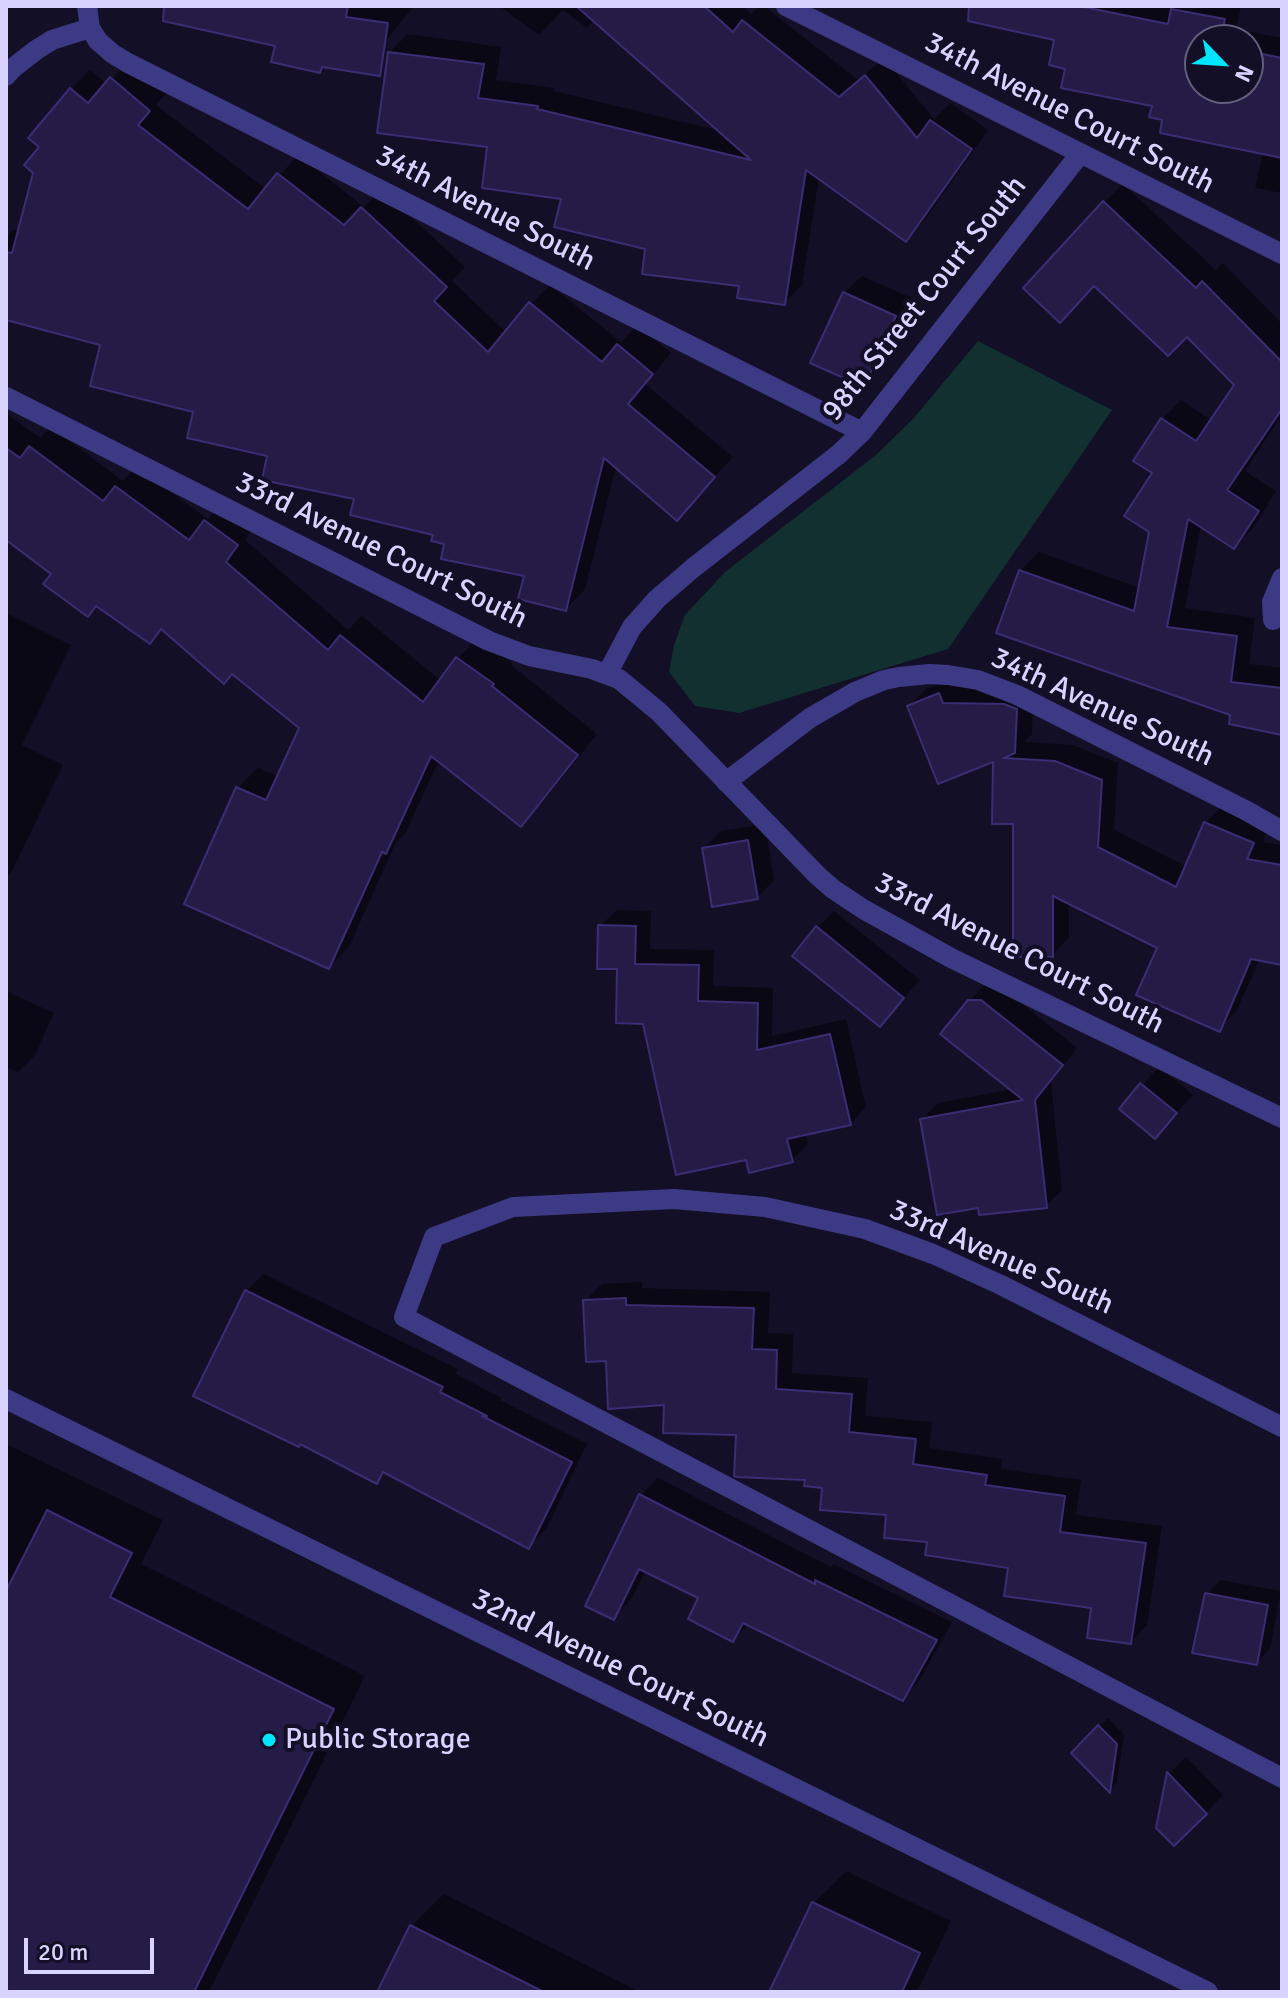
<!DOCTYPE html>
<style>
body{margin:0}
#map{position:relative;width:1288px;height:1998px;overflow:hidden;background:#130f26;font-family:Signika,sans-serif}
canvas{display:block}
.frame{position:absolute;inset:0;border:8px solid #d9d4ff;pointer-events:none}
.north{position:absolute;left:1184px;top:24px;width:80px;height:80px;box-sizing:border-box;background:#130f26;border:2px solid #625e7d;border-radius:50%;rotate:115deg;font-size:22px;font-weight:700;line-height:32px;text-align:center;color:#d9d4ff}
.north::after{content:'';display:block;margin:auto;width:28px;height:36px;background:#00e5ff;clip-path:polygon(50% 0,100% 100%,50% 72%,0 100%)}
.scale{position:absolute;left:24px;top:1938px;width:130px;height:36px;box-sizing:border-box;border:4px solid #d9d4ff;border-top:0;padding-left:10px;font-size:24px;line-height:28px;white-space:nowrap;color:#d9d4ff;-webkit-text-stroke:6px #130f26;paint-order:stroke}
</style>
<div id="map">
<canvas width="1288" height="1998"></canvas>
<div class="frame"></div>
<div class="north">N</div>
<div class="scale">20 m</div>
</div>
<script>
const ctx = document.querySelector('canvas').getContext('2d');
ctx.lineJoin = 'round';
function paint(path, color) {
  ctx.fillStyle = color;
  ctx.fill(path, 'evenodd');
}
function poly(rows) {
  const path = new Path2D();
  for (const r of rows) {
    path.moveTo(r[0], r[1]);
    for (let i = 2; i < r.length; i += 2) path.lineTo(r[i], r[i + 1]);
  }
  return path;
}
function trace(path, color, width, dash) {
  ctx.strokeStyle = color;
  ctx.lineWidth = width;
  ctx.lineCap = dash ? 'butt' : 'round';
  ctx.setLineDash(dash || []);
  ctx.stroke(path);
}
function label(font, color, halo, rows, align = 'center') {
  ctx.font = font + ' Signika,sans-serif';
  ctx.lineWidth = 8;
  ctx.setLineDash([]);
  ctx.textBaseline = 'middle';
  ctx.strokeStyle = halo;
  ctx.fillStyle = color;
  for (const [text, x, y, turn = 0] of rows) {
    ctx.save();
    ctx.translate(x, y);
    ctx.rotate((+turn || 0) * Math.PI / 180);
    ctx.textAlign = isNaN(turn) ? turn : align;
    if (halo) ctx.strokeText(text, 0, 0);
    ctx.fillText(text, 0, 0);
    ctx.restore();
  }
}
const green = poly([
 [978,341,1112,410,948,649,739,713,695,706,669,672,674,645,685,615,725,572,876,455,913,419]
]);
const shadow = poly([
 [179,6,414,6,379,49,325,65,319,71,277,44],
 [499,6,608,6,587,28,563,10,539,35],
 [649,6,742,6,751,14,759,6,764,6,858,80,884,58,934,119,950,103,988,130,924,221,906,239,819,177,802,285,784,303,648,248,563,197,489,146,390,52,408,34,501,47,496,80,555,88,554,91,721,131],
 [971,6,1241,6,1236,29,1282,38,1282,193,1255,188,1263,152,1164,119,1154,104,1068,67,1056,38,968,19],
 [1200,40,1248,40,1248,88,1200,88],
 [130,60,168,91,156,105,267,190,298,155,364,207,381,189,465,267,452,281,507,333,531,304,550,285,621,342,637,326,671,353,645,384,733,457,677,518,616,466,585,589,566,609,526,575,446,542,435,533,356,498,269,455,195,411,103,344,6,318,6,237,14,230,20,231,42,147,71,89,90,70,107,84],
 [1123,184,1216,270,1223,263,1282,324,1282,421,1279,419,1245,471,1276,491,1253,528,1234,547,1201,525,1185,608,1255,618,1249,664,1282,668,1282,733,1233,714,1020,571,1039,552,1140,588,1151,531,1155,473,1162,419,1181,400,1212,421,1236,385,1104,203],
 [862,276,912,298,880,368,863,385,844,293],
 [6,413,40,438,51,427,123,481,136,467,208,519,225,501,257,524,245,540,348,630,362,616,441,681,458,658,478,638,512,663,511,665,597,734,541,804,521,824,439,760,406,832,396,842,349,947,329,967,186,903,238,788,258,768,279,777,301,727,232,672,163,628,150,641,6,538],
 [6,613,71,645,22,745,63,765,12,871,6,878],
 [956,677,1033,692,1032,734,1024,742,1073,745,1118,763,1114,830,1187,867,1205,824,1222,806,1269,826,1263,842,1282,845,1282,963,1260,959,1236,1012,1219,1029,1159,947,1069,902,1069,938,1052,955,1015,822,995,759,909,707,926,689],
 [765,824,774,880,757,897,704,848,721,831],
 [617,910,651,911,650,949,714,950,713,986,773,988,772,1036,846,1019,866,1107,850,1124,805,1133,808,1144,792,1160,748,1157,644,1022,600,926],
 [834,911,920,980,880,1024,817,928],
 [986,984,998,984,1077,1048,1051,1082,1062,1190,1046,1206,980,1206,922,1119,938,1103,1013,1089,969,1001],
 [6,991,54,1013,35,1055,18,1072,6,1067],
 [1159,1067,1193,1095,1155,1136,1121,1109],
 [264,1274,458,1369,456,1374,502,1398,500,1400,587,1444,546,1529,529,1546,386,1472,376,1481,300,1442,196,1395,246,1291],
 [642,1282,642,1288,770,1292,768,1333,793,1334,792,1373,868,1378,865,1416,932,1422,929,1448,1002,1459,1001,1469,1081,1480,1076,1515,1162,1526,1147,1625,1131,1642,1093,1606,1010,1566,929,1540,888,1513,807,1478,738,1433,608,1359,585,1301,602,1284],
 [6,1444,163,1520,141,1564,365,1676,209,1992,6,1992],
 [658,1478,831,1567,834,1564,952,1622,919,1681,902,1698,748,1624,733,1640,701,1597,646,1570,630,1601,613,1618,587,1605,641,1495],
 [1220,1580,1281,1591,1270,1649,1256,1663,1207,1594],
 [1108,1718,1124,1735,1117,1782,1110,1790,1073,1753],
 [1186,1757,1223,1795,1174,1844,1158,1827,1169,1774],
 [846,1871,951,1921,917,1992,772,1992,814,1903],
 [444,1894,640,1992,379,1992,412,1926]
]);
const building = poly([
 [164,6,348,6,346,17,388,23,380,76,322,67,320,73,271,62,275,46,163,21,164,6],
 [576,6,704,6,733,32,742,20,839,97,865,75,917,138,930,120,972,149,906,242,806,170,785,305,737,298,739,286,642,274,645,249,554,227,561,199,482,188,487,147,377,133,388,52,484,64,478,98,538,106,537,109,751,160,576,6],
 [969,6,1079,6,1168,24,1171,9,1225,19,1221,40,1200,40,1200,88,1248,88,1248,51,1282,58,1282,158,1160,133,1162,120,1149,117,1152,106,1061,88,1065,69,1049,65,1054,40,968,21,969,6],
 [110,77,150,111,138,125,248,209,277,173,344,225,361,207,447,287,434,301,488,352,529,302,602,362,617,344,653,374,628,404,715,477,677,521,604,458,566,611,518,599,524,576,441,559,444,544,431,541,433,535,350,515,354,499,262,480,267,456,187,438,193,412,90,386,100,345,6,320,6,252,12,253,33,173,24,165,39,147,28,138,70,88,88,103,110,77],
 [1103,201,1196,288,1202,281,1282,362,1282,409,1227,490,1259,511,1234,549,1188,519,1167,627,1237,636,1231,682,1282,688,1282,735,1229,724,1230,715,996,633,1019,570,1134,611,1149,532,1124,516,1152,473,1133,461,1161,418,1196,441,1234,385,1187,337,1168,356,1094,286,1060,323,1023,288,1103,201],
 [843,292,896,316,864,387,810,363,843,292],
 [29,446,103,501,115,486,189,540,204,520,238,545,226,562,328,650,340,635,423,702,456,657,494,684,492,686,578,755,521,827,431,756,386,854,382,852,329,969,184,904,236,787,266,800,299,728,232,674,224,684,161,629,150,644,96,606,88,617,43,584,51,574,6,540,6,448,20,458,29,446],
 [939,693,943,703,1004,704,1017,709,1015,753,1004,758,1055,761,1102,780,1098,847,1176,887,1204,822,1254,843,1247,859,1282,865,1282,965,1251,959,1220,1032,1136,995,1157,948,1053,896,1053,957,1013,957,1013,824,992,824,993,762,938,784,907,706,939,693],
 [748,840,758,899,712,907,702,848,748,840],
 [598,925,636,926,635,964,699,965,698,1001,758,1003,757,1050,830,1034,851,1125,787,1139,793,1162,749,1173,746,1160,676,1175,643,1024,616,1023,617,969,597,969,598,925],
 [816,926,904,998,880,1027,792,956,816,926],
 [968,1000,981,1000,1063,1065,1035,1100,1047,1208,979,1215,978,1208,937,1215,920,1119,1023,1100,940,1034,968,1000],
 [1140,1083,1177,1113,1155,1139,1119,1109,1140,1083],
 [245,1290,443,1387,440,1392,487,1416,482,1416,572,1462,529,1549,383,1472,377,1484,300,1444,299,1447,193,1396,245,1290],
 [626,1298,626,1305,754,1308,752,1349,777,1350,776,1389,852,1394,849,1432,916,1439,913,1464,987,1475,985,1485,1065,1496,1060,1532,1146,1543,1131,1644,1087,1638,1091,1608,1004,1596,1008,1568,925,1555,927,1542,884,1538,886,1515,820,1510,822,1488,804,1486,805,1480,737,1477,734,1476,736,1435,663,1433,664,1405,608,1409,606,1361,586,1362,583,1300,626,1298],
 [639,1494,815,1584,815,1580,937,1640,903,1701,743,1623,733,1642,688,1619,698,1598,639,1569,614,1620,585,1606,639,1494],
 [47,1510,132,1553,110,1597,334,1709,194,1992,6,1992,6,1591,47,1510],
 [1205,1593,1268,1605,1257,1665,1192,1653,1205,1593],
 [1098,1725,1117,1744,1110,1793,1071,1753,1098,1725],
 [1167,1772,1207,1814,1174,1846,1156,1828,1167,1772],
 [812,1902,920,1953,902,1992,769,1992,812,1902],
 [410,1925,544,1992,377,1992,410,1925]
]);
const minor = poly([
 [87,6,90,28,98,41,113,54,128,63,862,432],
 [786,6,1282,254],
 [6,76,13,68,36,50,52,40,90,28],
 [6,397,489,641,529,656,592,669,619,679,659,712,818,876,833,889,863,909,953,959,1282,1118],
 [1273,620,1272,602,1282,578],
 [607,674,632,627,657,599,693,568,839,454,862,432,1080,154],
 [726,782,810,718,855,692,884,680,899,677,929,674,948,675,978,680,1017,695,1247,811,1282,831],
 [6,1399,1208,1992],
 [1282,1427,1001,1285,933,1254,865,1229,765,1207,674,1199,513,1207,434,1237,404,1317,1282,1778]
]);
const markers = [
 [269,1740,8,"#00e5ff"]
];
const streetNames = [
 ["34th Avenue Court South",1069,114,27],
 ["34th Avenue South",485,209,27],
 ["98th Street Court South",925,299,-51],
 ["33rd Avenue Court South",381,551,26],
 ["34th Avenue South",1102,708,25],
 ["33rd Avenue Court South",1019,954,27],
 ["33rd Avenue South",1001,1258,24],
 ["32nd Avenue Court South",620,1669,26]
];
const poiNames = [
 ["Public Storage",285,1740]
];
paint(green, '#12302f');
paint(shadow, '#0007');
paint(building, '#241b47');
trace(building, '#3b2d73', 2);
trace(minor, '#3d3a85', 20);
for (const [x, y, r, color] of markers) {
  const dot = new Path2D();
  dot.arc(x, y, r, 0, 2 * Math.PI);
  ctx.fillStyle = color;
  ctx.fill(dot);
  trace(dot, '#130f26', 3);
}
label('30px', '#d9d4ff', '#130f26', streetNames);
label('30px', '#d9d4ff', '#130f26', poiNames, 'left');
</script>
